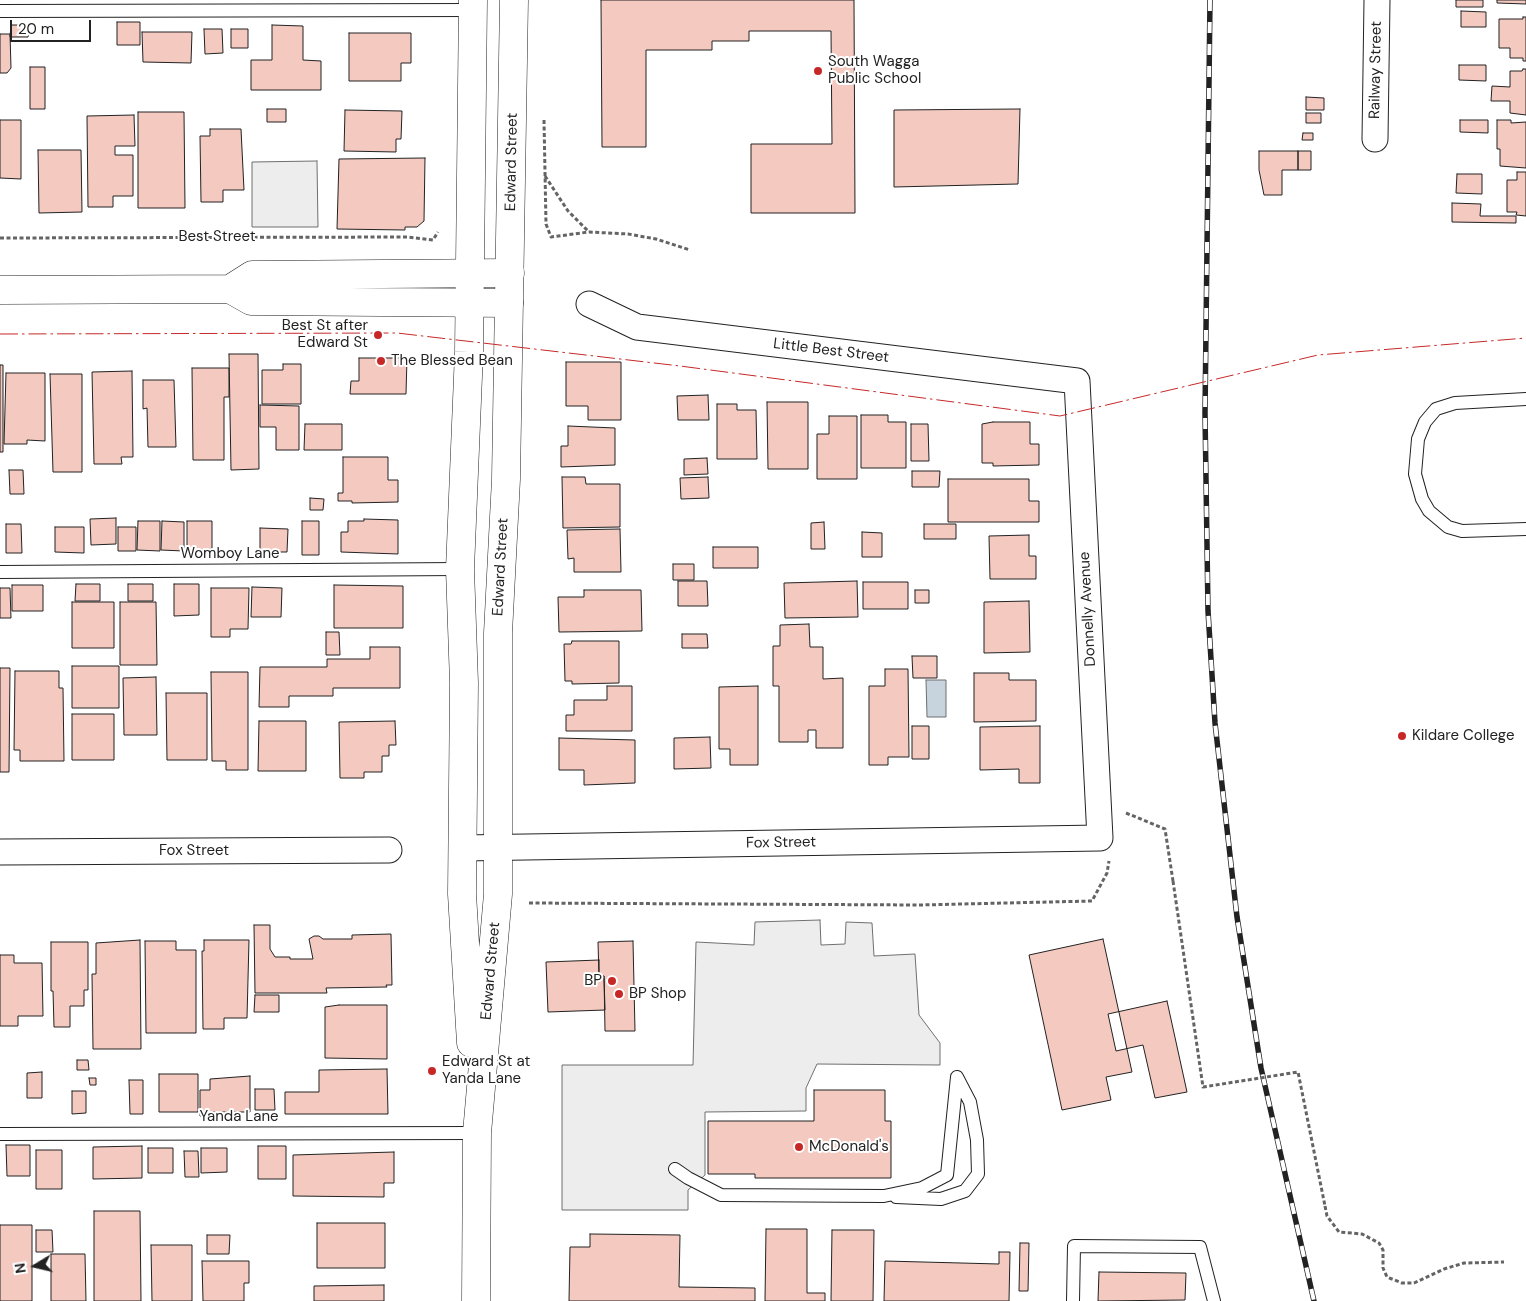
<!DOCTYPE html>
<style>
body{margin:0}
#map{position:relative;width:1526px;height:1301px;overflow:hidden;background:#fff;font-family:"DM Sans",sans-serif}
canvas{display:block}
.north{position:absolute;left:10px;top:1241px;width:50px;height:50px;-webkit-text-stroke:4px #fff;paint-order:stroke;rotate:261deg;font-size:14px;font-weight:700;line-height:20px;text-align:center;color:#222}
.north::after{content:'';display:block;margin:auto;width:18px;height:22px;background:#222;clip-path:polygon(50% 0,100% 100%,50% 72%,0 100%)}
.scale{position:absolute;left:10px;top:20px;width:81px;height:22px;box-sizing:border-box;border:2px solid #222;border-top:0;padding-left:6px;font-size:15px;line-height:18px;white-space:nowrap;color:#222;-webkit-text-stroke:4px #fff;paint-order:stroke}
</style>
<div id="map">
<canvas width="1526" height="1301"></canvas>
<div class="north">N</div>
<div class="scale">20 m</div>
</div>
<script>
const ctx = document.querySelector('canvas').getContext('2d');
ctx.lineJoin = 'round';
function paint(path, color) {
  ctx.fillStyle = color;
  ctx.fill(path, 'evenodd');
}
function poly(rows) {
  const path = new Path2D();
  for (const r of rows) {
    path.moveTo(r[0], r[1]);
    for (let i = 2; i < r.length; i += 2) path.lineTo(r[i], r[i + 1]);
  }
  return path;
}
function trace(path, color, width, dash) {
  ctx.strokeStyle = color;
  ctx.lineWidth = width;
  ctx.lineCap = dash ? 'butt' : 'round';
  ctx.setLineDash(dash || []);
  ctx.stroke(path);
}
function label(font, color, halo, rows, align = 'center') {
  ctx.font = font + ' "DM Sans",sans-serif';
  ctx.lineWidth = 4;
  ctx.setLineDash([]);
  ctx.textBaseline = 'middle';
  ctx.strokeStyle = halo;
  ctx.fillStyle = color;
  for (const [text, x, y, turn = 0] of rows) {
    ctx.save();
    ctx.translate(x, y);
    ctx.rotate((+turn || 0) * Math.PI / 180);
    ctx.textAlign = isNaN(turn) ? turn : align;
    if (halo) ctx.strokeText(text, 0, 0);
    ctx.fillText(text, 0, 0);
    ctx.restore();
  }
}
const parking = poly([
 [317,161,318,227,252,227,252,162,317,161],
 [820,920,821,945,845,944,846,922,872,923,874,956,915,954,919,1015,940,1043,940,1065,817,1064,806,1088,806,1111,705,1112,705,1175,688,1190,688,1210,562,1210,562,1065,693,1065,696,942,754,945,755,922,820,920]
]);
const water = poly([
 [926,680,946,680,946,717,927,717,926,680]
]);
const building = poly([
 [601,0,854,0,855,213,751,213,751,144,832,144,831,31,749,31,749,41,712,41,712,50,646,50,646,147,602,147,601,0],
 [1456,0,1483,0,1483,7,1456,7,1456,0],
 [1497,0,1526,0,1526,4,1497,3,1497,0],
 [1461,11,1486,12,1486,27,1461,27,1461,11],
 [1523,17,1526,17,1526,61,1523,61,1523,58,1510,58,1510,48,1499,48,1499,19,1523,19,1523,17],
 [117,22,140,22,140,45,117,45,117,22],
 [11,25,29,25,28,37,10,37,11,25],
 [272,25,303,26,303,60,321,61,321,90,251,90,251,60,272,60,272,25],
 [204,29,222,29,223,53,205,54,204,29],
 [231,29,248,29,248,48,231,48,231,29],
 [142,32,192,32,191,63,143,62,142,32],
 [349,33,411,33,411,63,401,63,401,81,349,81,349,33],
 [0,34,10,34,11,68,7,73,0,73,0,34],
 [1459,65,1486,65,1486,81,1459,80,1459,65],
 [30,67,45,67,45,109,30,109,30,67],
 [1523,69,1526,69,1526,115,1510,113,1510,101,1491,101,1492,86,1510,87,1510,71,1522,71,1523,69],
 [1306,97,1324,98,1324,110,1306,110,1306,97],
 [267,109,286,109,286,122,267,122,267,109],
 [1020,109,1018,184,894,187,894,110,1020,109],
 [345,110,402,111,401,139,396,139,396,152,344,151,345,110],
 [138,112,184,112,185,208,138,208,138,112],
 [1306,113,1321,113,1321,123,1306,123,1306,113],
 [134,115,135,146,115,146,115,155,133,155,133,196,113,196,113,207,88,207,87,116,134,115],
 [0,120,21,120,21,179,0,178,0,120],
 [1460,120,1488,120,1488,133,1460,132,1460,120],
 [1497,120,1511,120,1511,123,1526,122,1526,168,1500,166,1500,149,1497,149,1497,120],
 [210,129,241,129,244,190,223,190,223,202,201,202,200,136,210,136,210,129],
 [1303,133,1313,133,1313,140,1302,140,1303,133],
 [38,150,81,150,82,212,39,213,38,150],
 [1259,151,1298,151,1298,170,1282,170,1282,195,1264,195,1259,170,1259,151],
 [1298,151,1311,151,1311,170,1298,170,1298,151],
 [425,158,424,221,417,227,405,227,405,230,337,229,339,159,425,158],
 [1517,172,1526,172,1526,216,1516,215,1517,212,1507,212,1507,180,1517,180,1517,172],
 [1457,174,1482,174,1482,194,1456,193,1457,174],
 [1452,203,1481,204,1480,216,1516,216,1516,223,1452,222,1452,203],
 [229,354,258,354,259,469,231,470,229,354],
 [359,358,407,358,406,394,350,394,351,381,359,381,359,358],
 [566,362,621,362,621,420,588,420,588,406,566,406,566,362],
 [283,364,301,364,301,404,262,404,262,370,283,370,283,364],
 [0,365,3,365,3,452,0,452,0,365],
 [192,368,229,368,229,397,224,397,224,460,193,460,192,368],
 [132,371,133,457,121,457,122,464,94,464,92,372,132,371],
 [6,373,45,373,45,441,27,440,27,444,4,444,6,373],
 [50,374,82,374,82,472,53,472,50,374],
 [143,380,174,380,176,447,148,447,147,408,143,409,143,380],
 [708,395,709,420,678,420,677,396,708,395],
 [767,402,808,402,808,469,768,469,767,402],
 [717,404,737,404,737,410,756,410,757,459,717,459,717,404],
 [260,405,299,406,299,450,276,450,276,427,260,427,260,405],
 [861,415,888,415,888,422,906,422,906,468,861,468,861,415],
 [829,416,857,416,857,479,817,479,817,434,829,434,829,416],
 [993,422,1030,422,1030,444,1039,444,1039,465,993,466,993,463,982,463,982,424,993,422],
 [305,424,342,424,342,450,304,450,305,424],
 [911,424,928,424,929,461,911,461,911,424],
 [568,426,615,428,615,465,561,467,561,446,568,446,568,426],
 [343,457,388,457,388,480,398,480,398,502,352,503,352,501,338,501,338,493,343,493,343,457],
 [707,458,708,474,684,475,684,459,707,458],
 [9,470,23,470,24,494,10,494,9,470],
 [912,471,940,471,939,487,912,487,912,471],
 [562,477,585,477,586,484,620,484,620,527,563,528,562,477],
 [708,477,709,498,681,499,680,478,708,477],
 [948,479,1029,479,1029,501,1039,501,1039,522,948,522,948,479],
 [310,498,324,499,323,510,310,510,310,498],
 [116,518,116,544,91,545,90,519,116,518],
 [364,519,398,520,398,554,341,552,341,532,348,532,348,521,364,521,364,519],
 [138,521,160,521,160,551,137,550,138,521],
 [162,521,184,522,184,551,161,550,162,521],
 [187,521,212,521,212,549,187,550,187,521],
 [302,521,319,521,319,555,302,555,302,521],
 [824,522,825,549,811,549,811,523,824,522],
 [6,524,21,524,22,553,6,553,6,524],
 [924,524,956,524,956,539,924,539,924,524],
 [55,527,84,527,84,553,55,552,55,527],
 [118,527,136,527,136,551,118,551,118,527],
 [260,528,288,529,287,552,260,552,260,528],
 [620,529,621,572,574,572,574,558,568,559,567,530,620,529],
 [862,532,882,533,882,557,862,557,862,532],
 [1029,535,1029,556,1036,556,1036,579,990,579,989,536,1029,535],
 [713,547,758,547,758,568,713,568,713,547],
 [673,564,694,564,694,580,673,580,673,564],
 [678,581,707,581,708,606,678,606,678,581],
 [857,581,858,617,785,618,784,583,857,581],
 [863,582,908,582,908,609,863,609,863,582],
 [76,584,100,584,100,601,75,601,76,584],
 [128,584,153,584,153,601,128,601,128,584],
 [174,584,199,584,199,615,174,616,174,584],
 [12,585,43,585,43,611,12,611,12,585],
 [334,585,403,586,403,628,334,628,334,585],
 [252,587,282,588,281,617,251,617,252,587],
 [0,588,10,588,11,618,0,618,0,588],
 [211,588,249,588,248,629,230,629,230,637,211,637,211,588],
 [584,590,641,590,642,631,559,632,558,597,584,597,584,590],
 [915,590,929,590,929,603,915,603,915,590],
 [1029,601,1030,652,984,653,984,602,1029,601],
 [72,602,114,602,114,648,72,648,72,602],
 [120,602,156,602,157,665,120,665,120,602],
 [809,624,810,647,823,647,823,679,843,678,843,748,816,748,816,730,808,730,808,742,779,742,779,686,773,686,773,646,780,646,780,625,809,624],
 [326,632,339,632,340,655,326,655,326,632],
 [682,634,707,634,708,648,682,648,682,634],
 [572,641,619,641,619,683,572,684,572,681,565,681,564,644,571,644,572,641],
 [370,647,400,647,400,688,333,688,333,696,289,696,289,707,259,707,260,667,327,667,327,659,370,659,370,647],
 [912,656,937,656,937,678,913,678,912,656],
 [72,666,119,666,119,708,72,708,72,666],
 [0,668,10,668,9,772,0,772,0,668],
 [885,669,908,669,909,757,888,757,888,765,869,765,869,686,885,686,885,669],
 [15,671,59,671,59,688,63,688,64,761,20,761,20,750,14,750,15,671],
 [211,672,248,672,248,770,226,770,226,761,212,761,211,672],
 [974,673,1009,673,1009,680,1036,680,1036,721,974,722,974,673],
 [156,677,157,735,124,735,123,678,156,677],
 [607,686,632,686,632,731,566,731,566,715,574,715,574,700,607,700,607,686],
 [758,686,758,765,730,765,730,749,719,749,719,687,758,686],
 [166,693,207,693,207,760,167,760,166,693],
 [72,714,114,714,114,760,72,760,72,714],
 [259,721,306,721,306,771,258,771,259,721],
 [395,721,396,745,389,745,389,756,382,756,382,772,364,772,364,778,340,778,339,722,395,721],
 [912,726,929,726,929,759,912,759,912,726],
 [1040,726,1040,783,1019,783,1019,769,980,770,980,727,1040,726],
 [710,737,711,768,674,769,674,738,710,737],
 [559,738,635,740,635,783,584,785,584,770,559,770,559,738],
 [254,925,270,925,270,949,275,957,290,957,290,959,313,959,309,939,314,936,319,936,323,939,352,939,352,935,391,934,392,985,386,985,387,987,326,988,327,993,255,993,254,925],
 [1103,939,1132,1072,1106,1077,1111,1100,1062,1110,1029,955,1103,939],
 [140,940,141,1049,93,1049,92,974,96,974,96,943,140,940],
 [204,940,249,940,247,1018,224,1018,224,1029,203,1029,202,951,204,951,204,940],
 [145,941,176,941,176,950,196,950,196,1033,146,1033,145,941],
 [633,941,635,1031,605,1031,604,976,599,977,598,942,633,941],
 [51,942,88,942,88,990,84,990,84,1006,70,1006,70,1027,54,1027,53,991,51,991,51,942],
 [0,955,14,955,14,963,42,963,43,1016,18,1016,18,1026,0,1026,0,955],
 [599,960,599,977,604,976,605,1010,548,1012,546,962,599,960],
 [255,995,279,995,279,1012,254,1012,255,995],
 [1167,1001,1187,1092,1155,1098,1143,1045,1116,1051,1108,1014,1167,1001],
 [339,1005,387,1005,387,1059,325,1058,325,1007,339,1005],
 [77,1060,88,1060,89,1070,77,1070,77,1060],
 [387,1069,388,1114,285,1114,285,1092,319,1092,319,1070,387,1069],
 [42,1072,42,1098,27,1098,27,1073,42,1072],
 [159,1074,198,1074,198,1112,159,1112,159,1074],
 [250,1076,250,1112,212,1112,210,1117,200,1116,200,1090,210,1090,210,1079,250,1076],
 [89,1078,96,1078,96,1085,90,1085,89,1078],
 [129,1080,143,1080,143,1114,130,1114,129,1080],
 [255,1089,274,1089,275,1110,255,1110,255,1089],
 [814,1090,885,1090,885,1121,891,1121,891,1178,755,1178,755,1174,708,1174,708,1121,814,1121,814,1090],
 [72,1091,86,1091,86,1113,72,1114,72,1091],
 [6,1145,30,1145,30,1176,7,1176,6,1145],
 [142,1146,142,1178,93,1179,93,1147,142,1146],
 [258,1146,286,1146,286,1179,258,1179,258,1146],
 [148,1148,173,1148,173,1173,148,1173,148,1148],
 [201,1148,227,1148,227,1172,201,1173,201,1148],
 [36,1150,62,1150,62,1189,36,1189,36,1150],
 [184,1151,198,1151,199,1177,185,1177,184,1151],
 [394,1152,394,1183,384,1183,384,1197,293,1196,293,1155,394,1152],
 [94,1211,140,1211,141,1301,94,1301,94,1211],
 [317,1223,385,1223,385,1268,317,1268,317,1223],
 [0,1225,32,1225,32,1301,0,1301,0,1225],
 [766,1229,807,1229,807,1293,825,1293,825,1301,765,1301,766,1229],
 [36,1230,52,1230,53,1252,36,1252,36,1230],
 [832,1230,874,1230,873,1301,831,1301,832,1230],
 [590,1234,680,1235,679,1287,755,1288,755,1301,569,1301,570,1247,590,1247,590,1234],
 [207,1235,230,1235,229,1254,207,1254,207,1235],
 [1020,1243,1029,1243,1028,1291,1019,1291,1020,1243],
 [151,1245,192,1245,192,1301,152,1301,151,1245],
 [999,1252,1010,1252,1009,1301,884,1301,885,1261,999,1264,999,1252],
 [51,1254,85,1254,86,1301,51,1301,51,1254],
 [202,1261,249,1261,249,1283,244,1283,244,1301,203,1301,202,1261],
 [1099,1272,1186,1273,1185,1300,1098,1301,1099,1272],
 [384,1285,384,1301,314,1301,314,1286,384,1285]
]);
const path = poly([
 [544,120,546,224,551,237,589,232,628,234,656,239,690,250],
 [545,176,568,211,589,232],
 [0,238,407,237,433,240,438,232],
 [1126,813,1165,829,1173,881],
 [529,903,920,905,1092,901,1107,873,1109,861],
 [1325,1206,1327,1216,1339,1232,1362,1234,1379,1243,1383,1250,1383,1268,1387,1277,1402,1283,1414,1283,1444,1269,1464,1263,1504,1262]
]);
const service = poly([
 [0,11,473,10],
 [1526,399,1455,403,1436,409,1425,422,1418,439,1415,474,1422,499,1429,511,1448,527,1462,531,1526,529],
 [0,572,460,569],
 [0,1134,477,1133],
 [675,1169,688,1178,721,1195,884,1196,922,1188,947,1175,957,1077],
 [896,1197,941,1199,965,1191,978,1174,977,1140,970,1102,957,1077],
 [1073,1301,1074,1246,1200,1247,1214,1301]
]);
const minor = poly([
 [1375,139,1377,0],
 [462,848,1100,838,1077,381,637,327,589,304],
 [0,852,389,850]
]);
const tertiary = poly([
 [230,289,252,275,510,273],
 [0,290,230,289,251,301,509,303]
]);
const trunk = poly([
 [471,1043,462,894,464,683,460,569,469,352,473,0],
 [476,1301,477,1133,498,894,498,633,506,479,514,0]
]);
const rail = poly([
 [1210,0,1205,413,1208,611,1215,723,1237,917,1261,1068,1314,1301]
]);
const pathBridge = poly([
 [1173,881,1203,1087,1298,1072,1325,1206]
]);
const power = poly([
 [0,334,397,333,680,366,1060,416,1318,355,1526,338]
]);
const markers = [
 [818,71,5,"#c62828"],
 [378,335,5,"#c62828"],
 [381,361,5,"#c62828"],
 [1402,736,5,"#c62828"],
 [612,981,5,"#c62828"],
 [619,994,5,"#c62828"],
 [432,1071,5,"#c62828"],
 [799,1147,5,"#c62828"]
];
const poiNames = [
 ["South Wagga",828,62],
 ["Public School",828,79],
 ["Best St after",368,326,"right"],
 ["Edward St",368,343,"right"],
 ["The Blessed Bean",391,361],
 ["Kildare College",1412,736],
 ["BP",602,981,"right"],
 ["BP Shop",629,994],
 ["Edward St at",442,1062],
 ["Yanda Lane",442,1079],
 ["McDonald's",809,1147]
];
const streetNames = [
 ["Railway Street",1376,70,-89],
 ["Edward Street",512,162,-89],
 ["Best Street",217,237],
 ["Little Best Street",831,351,7],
 ["Womboy Lane",230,554],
 ["Edward Street",501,567,-87],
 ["Donnelly Avenue",1088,609,-93],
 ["Fox Street",781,843,-1],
 ["Fox Street",194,851],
 ["Edward Street",491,971,-85],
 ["Yanda Lane",239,1117]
];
paint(parking, '#ededed');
trace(parking, '#6f6f6f', 1);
paint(water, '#c7d3dd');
trace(water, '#6f6f6f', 1);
paint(building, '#f3c9c0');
trace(building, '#222', 1);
trace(service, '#222', 14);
trace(minor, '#222', 27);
trace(tertiary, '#222', 29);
trace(trunk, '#222', 29);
trace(path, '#646464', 3, [4, 2.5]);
trace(service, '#fff', 12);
trace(minor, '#fff', 25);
trace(tertiary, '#fff', 28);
trace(trunk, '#fff', 28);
trace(rail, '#222', 5.5);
trace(rail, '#fff', 4, [11]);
trace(pathBridge, '#646464', 3, [4, 2.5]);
trace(power, '#c62828', 1, [18, 4, 2.5, 4]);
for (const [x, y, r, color] of markers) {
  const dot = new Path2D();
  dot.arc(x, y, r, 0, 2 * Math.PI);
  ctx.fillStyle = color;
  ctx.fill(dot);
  trace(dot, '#fff', 2);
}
label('15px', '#222', '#fff', poiNames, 'left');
label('15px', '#222', '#fff', streetNames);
</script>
